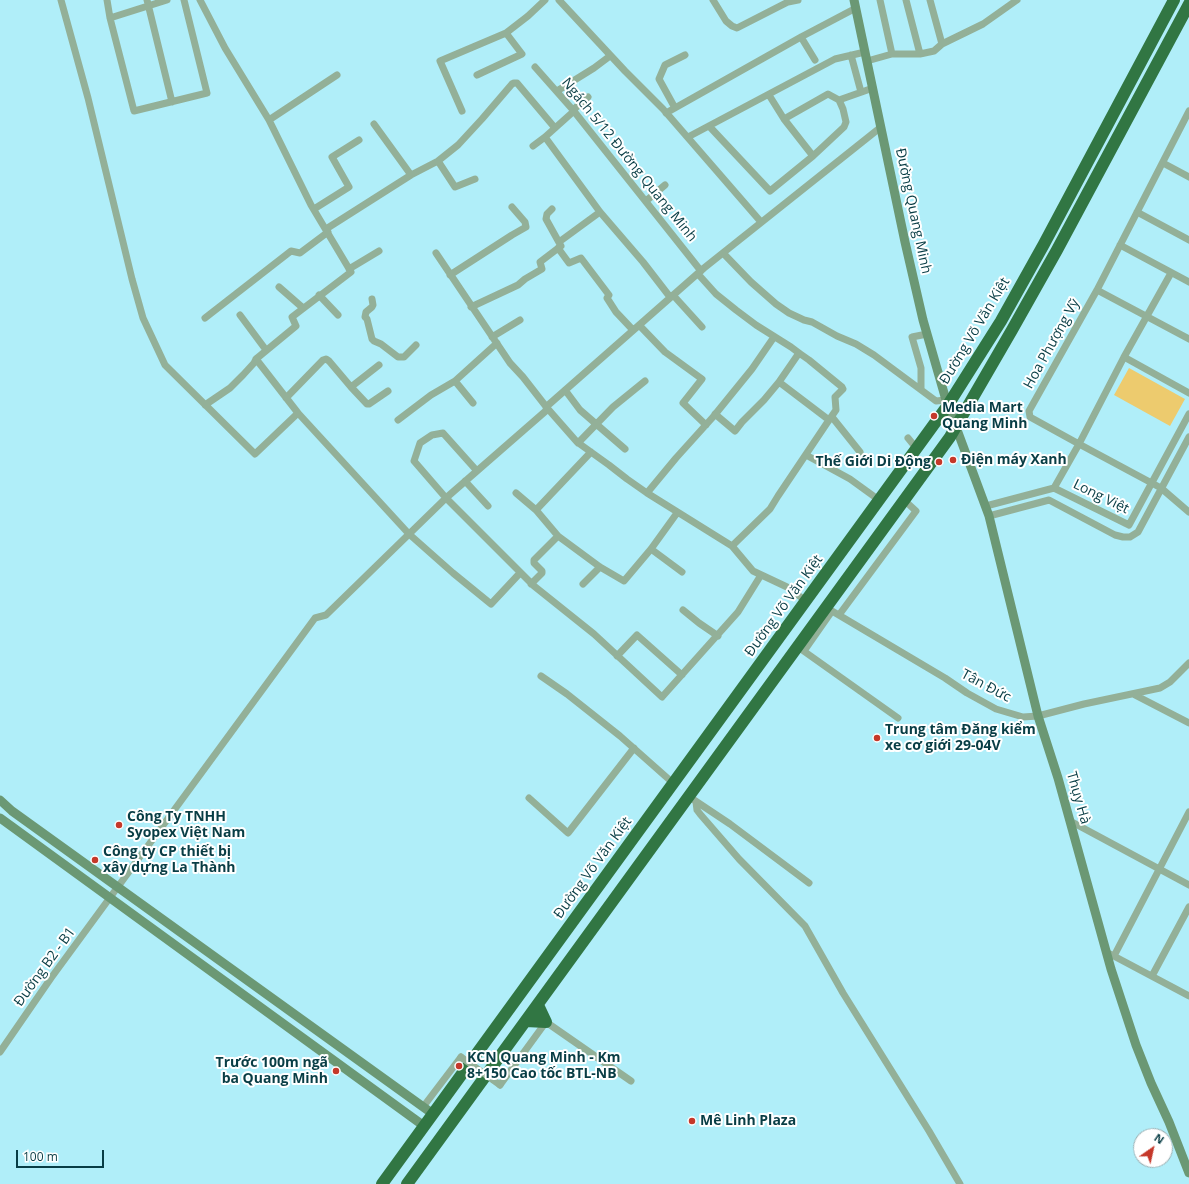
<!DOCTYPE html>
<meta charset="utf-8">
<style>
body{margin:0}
#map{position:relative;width:1189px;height:1184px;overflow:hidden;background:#b0eef9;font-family:"Open Sans",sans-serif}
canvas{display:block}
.north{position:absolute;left:1133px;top:1128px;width:40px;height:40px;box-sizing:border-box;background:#fff;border:1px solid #9cb1b5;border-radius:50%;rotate:34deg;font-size:11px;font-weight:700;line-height:16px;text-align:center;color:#083d45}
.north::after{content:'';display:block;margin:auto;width:14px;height:18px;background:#c5382a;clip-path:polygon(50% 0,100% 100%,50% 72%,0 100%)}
.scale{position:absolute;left:16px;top:1150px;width:88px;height:18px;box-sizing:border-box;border:2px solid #083d45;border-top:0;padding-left:5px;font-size:12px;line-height:14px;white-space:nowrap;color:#083d45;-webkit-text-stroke:3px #fff;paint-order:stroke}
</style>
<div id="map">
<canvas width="1189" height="1184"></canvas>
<div class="north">N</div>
<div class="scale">100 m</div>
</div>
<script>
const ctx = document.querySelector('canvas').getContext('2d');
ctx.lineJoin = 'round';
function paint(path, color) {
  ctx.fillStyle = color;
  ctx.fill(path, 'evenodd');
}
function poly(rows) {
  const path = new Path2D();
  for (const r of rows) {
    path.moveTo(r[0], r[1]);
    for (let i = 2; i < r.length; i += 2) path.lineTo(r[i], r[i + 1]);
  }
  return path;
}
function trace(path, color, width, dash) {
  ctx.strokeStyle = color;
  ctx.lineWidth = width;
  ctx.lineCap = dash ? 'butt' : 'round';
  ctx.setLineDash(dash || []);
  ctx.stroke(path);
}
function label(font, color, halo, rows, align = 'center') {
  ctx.font = font + ' "Open Sans",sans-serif';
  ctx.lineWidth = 4;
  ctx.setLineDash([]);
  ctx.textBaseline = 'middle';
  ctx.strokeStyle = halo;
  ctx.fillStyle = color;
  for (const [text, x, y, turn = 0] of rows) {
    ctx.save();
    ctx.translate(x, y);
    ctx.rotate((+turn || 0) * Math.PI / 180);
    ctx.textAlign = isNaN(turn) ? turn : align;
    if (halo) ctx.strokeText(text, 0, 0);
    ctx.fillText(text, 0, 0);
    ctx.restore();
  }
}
const green = poly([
 [1129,368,1185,399,1170,426,1114,395]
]);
const street = poly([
 [61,0,88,98,132,279,143,318,165,365,255,454,298,413],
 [107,0,110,18,134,111,207,93,184,0],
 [147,0,172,102],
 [200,0,225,48,269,120,311,205,351,272,292,317,296,326,256,359,298,413,409,534,453,573,491,604,520,573],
 [559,0,625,71,663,109,761,222],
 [713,0,726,21,732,26,737,28,788,2,798,0],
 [880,0,892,54],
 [906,0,920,54],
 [930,0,942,44],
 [110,18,167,0],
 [801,37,815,60],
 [851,55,861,92],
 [867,61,892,54,920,54,934,51,942,44,983,24,1017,0],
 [535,67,573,110,701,271],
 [477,75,522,54,506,33],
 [557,91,594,68,610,56],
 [769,95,784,119,813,156],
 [839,100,873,88],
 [675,108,659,79,665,65,685,55],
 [573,110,588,97],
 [462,111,440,61,506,33,528,16,545,0],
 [1189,111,1097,290,1029,411,1030,417,1079,444,1161,488,1189,512],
 [666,113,801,37,856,8],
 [269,120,337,75],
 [374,124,411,175],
 [709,126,770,191,813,156,844,127,846,122,843,109,839,100,828,94,784,119],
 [545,137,574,111],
 [688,137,835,59,865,52],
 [533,146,545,137,600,212,643,262,670,297],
 [438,161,455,187,475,179],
 [1163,163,1189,177],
 [646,201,665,185],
 [314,209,349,187,332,157,359,140],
 [1137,212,1189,240],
 [326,229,411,175,438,161,458,145,482,119,512,84,514,83,517,83,555,128],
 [559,242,600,212],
 [1120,245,1189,282],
 [558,248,569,263,581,258,609,295,607,298,616,312,633,330],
 [436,253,510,363,523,377,548,409,577,442,609,465,627,479,647,493,732,546,753,571,787,587,806,601],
 [723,253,751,282,776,304,789,313,804,320,812,322,837,336,856,344,874,355,936,401,946,400],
 [349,269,379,251],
 [698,274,716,294,736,310,756,325,791,347,799,353,809,360,842,387,843,389,835,397,836,410,829,420,779,382,799,353],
 [450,275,512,235,526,227,525,222,512,207],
 [279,287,303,308],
 [1097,290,1189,339],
 [319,295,338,315],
 [673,295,702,327],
 [372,299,373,305,372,307,366,312,365,317,367,319,372,339,374,341,381,344,398,357,404,357,416,345],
 [471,307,518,285,525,279,542,269,540,262,561,246,546,219,547,214,552,209],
 [240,315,266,350],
 [205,318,291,251,300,253,328,232],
 [639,325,665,352,702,379,683,403,706,425],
 [492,337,520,320],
 [1124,357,1189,393],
 [455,381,473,403],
 [351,387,379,365],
 [921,389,921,368,912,337,927,334],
 [565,390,580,410,625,449],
 [286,398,323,360,326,359,329,361,351,387,367,404,369,404,388,391],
 [205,405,230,388,243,375,254,363,256,359],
 [546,407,704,268,881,127],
 [715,414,735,431,742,422,764,400,779,382],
 [832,417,860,452],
 [398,420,431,395,455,381,497,343],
 [908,438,917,449],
 [578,443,613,407,645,381],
 [806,455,850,479,879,500],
 [477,471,443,433,432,435,420,443,414,461,446,498,534,586,594,634,662,697,738,612,761,575],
 [465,481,488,506],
 [1054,488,1079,444,1124,357,1171,273],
 [516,493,536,510,558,536,600,567,624,581,651,549,677,513],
 [647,493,676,458,713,417,752,369,774,337],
 [986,506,1054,488,1129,525],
 [536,510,591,452],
 [989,516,1049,500,1115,535,1123,537,1130,537,1138,532,1189,437],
 [1129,525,1189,414],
 [732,546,770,509,778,496,829,420],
 [651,549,682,572],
 [531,584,542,573,542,571,534,563,534,560,558,536],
 [583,584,600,567],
 [825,608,832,611,945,678,967,693,996,709,1023,717,1038,716,1084,704,1160,688,1170,682,1189,663],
 [683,610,699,623,718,636],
 [839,615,916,511,904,500],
 [798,647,898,718],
 [804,651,832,611],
 [617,656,637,635,682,675],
 [541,676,567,694,620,736,673,783],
 [1133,694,1189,723],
 [529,798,568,833,634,748],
 [694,800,730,824,809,883],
 [696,802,697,810,700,814,739,859,805,926,843,993,929,1131,960,1184],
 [1070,821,1189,885],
 [1110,954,1189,996],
 [1114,956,1189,812],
 [1152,976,1189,907],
 [0,1052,51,978,315,618,326,615,446,498,548,409],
 [500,1085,546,1022,631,1081],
 [423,1107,461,1057]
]);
const secondary = poly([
 [854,0,905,242,923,320,946,400,989,516,1038,716,1058,778,1111,969,1136,1045,1151,1083,1169,1122,1189,1173],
 [0,800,12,811,433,1114],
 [0,818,424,1126]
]);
const highway = poly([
 [526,1021,546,1022,538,1005],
 [382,1184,948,405,1001,321,1044,244,1174,0],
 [407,1184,950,437,1012,330,1057,250,1189,4]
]);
const streetBridge = poly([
 [461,1057,500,1085]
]);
const markers = [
 [934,416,4,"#c5382a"],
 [953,460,4,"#c5382a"],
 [939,462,4,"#c5382a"],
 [877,738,4,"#c5382a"],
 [119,825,4,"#c5382a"],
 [95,860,4,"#c5382a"],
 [459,1066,4,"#c5382a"],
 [336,1071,4,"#c5382a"],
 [692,1121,4,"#c5382a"]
];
const streetNames = [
 ["Ngách 5/12 Đường Quang Minh",629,160,51],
 ["Đường Quang Minh",913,211,78],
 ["Đường Võ Văn Kiệt",975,331,-59],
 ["Hoa Phượng Vỹ",1052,344,-61],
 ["Long Việt",1101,497,26],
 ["Đường Võ Văn Kiệt",784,606,-54],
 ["Tân Đức",986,686,28],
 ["Thụy Hà",1078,798,74],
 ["Đường Võ Văn Kiệt",593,868,-54],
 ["Đường B2 - B1",45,967,-54]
];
const poiNames = [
 ["Media Mart",942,408],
 ["Quang Minh",942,424],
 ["Điện máy Xanh",961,460],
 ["Thế Giới Di Động",931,462,"right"],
 ["Trung tâm Đăng kiểm",885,730],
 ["xe cơ giới 29-04V",885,746],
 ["Công Ty TNHH",127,817],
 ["Syopex Việt Nam",127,833],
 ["Công ty CP thiết bị",103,852],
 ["xây dựng La Thành",103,868],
 ["KCN Quang Minh - Km",467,1058],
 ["8+150 Cao tốc BTL-NB",467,1074],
 ["Trước 100m ngã",328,1063,"right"],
 ["ba Quang Minh",328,1079,"right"],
 ["Mê Linh Plaza",700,1121]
];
paint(green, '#edcb6e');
trace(street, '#93b098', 7);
trace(secondary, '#6b9874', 9);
trace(highway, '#317643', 12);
trace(streetBridge, '#93b098', 7);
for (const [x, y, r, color] of markers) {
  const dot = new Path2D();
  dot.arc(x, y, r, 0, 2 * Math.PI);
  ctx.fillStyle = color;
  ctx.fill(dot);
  trace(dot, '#fff', 1.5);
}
label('14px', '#083d45', '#fff', streetNames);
label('bold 14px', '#083d45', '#fff', poiNames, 'left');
</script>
